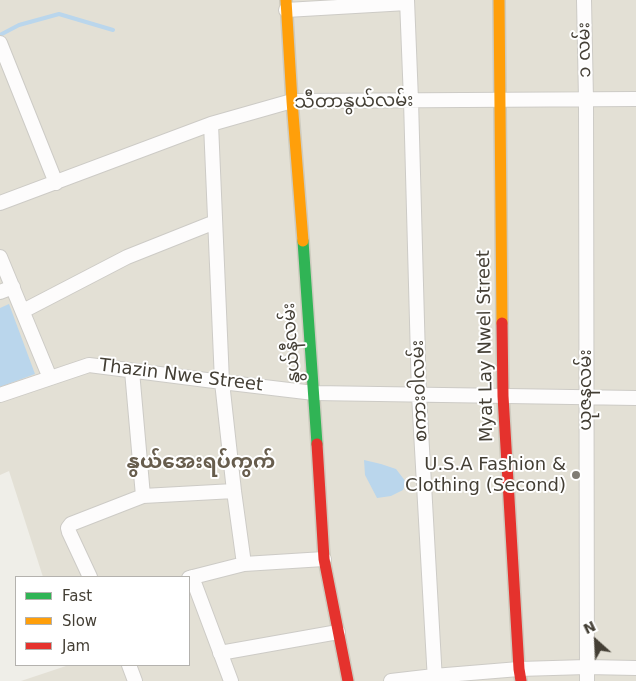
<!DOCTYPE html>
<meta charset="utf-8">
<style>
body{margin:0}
#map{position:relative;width:636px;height:681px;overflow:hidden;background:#efeee8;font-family:"DejaVu Sans",sans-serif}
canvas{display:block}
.legend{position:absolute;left:15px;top:576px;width:175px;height:90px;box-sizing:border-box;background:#fff;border:1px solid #b4b2ae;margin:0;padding:6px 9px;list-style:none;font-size:15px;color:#443f35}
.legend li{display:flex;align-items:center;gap:10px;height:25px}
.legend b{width:25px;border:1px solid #b4b2ae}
.north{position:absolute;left:571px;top:616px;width:50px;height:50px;-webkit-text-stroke:4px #fff;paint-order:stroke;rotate:334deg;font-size:14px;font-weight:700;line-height:20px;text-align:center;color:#443f35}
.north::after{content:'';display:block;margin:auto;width:18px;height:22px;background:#443f35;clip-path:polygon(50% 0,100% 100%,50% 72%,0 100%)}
</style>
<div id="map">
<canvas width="636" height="681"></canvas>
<ul class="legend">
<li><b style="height:6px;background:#30b455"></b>Fast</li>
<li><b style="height:6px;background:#ff9f0a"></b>Slow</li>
<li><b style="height:6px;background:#e5322d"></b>Jam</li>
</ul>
<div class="north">N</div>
</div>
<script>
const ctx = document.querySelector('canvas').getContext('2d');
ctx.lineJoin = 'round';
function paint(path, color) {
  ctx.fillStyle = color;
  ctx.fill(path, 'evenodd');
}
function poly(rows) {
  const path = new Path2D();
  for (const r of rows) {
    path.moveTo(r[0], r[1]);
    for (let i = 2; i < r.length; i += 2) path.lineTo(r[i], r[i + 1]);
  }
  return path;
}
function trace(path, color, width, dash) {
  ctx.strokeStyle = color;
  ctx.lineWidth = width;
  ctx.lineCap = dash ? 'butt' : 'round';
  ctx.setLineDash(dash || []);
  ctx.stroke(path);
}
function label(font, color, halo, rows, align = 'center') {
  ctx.font = font + ' "DejaVu Sans","Noto Sans Myanmar",sans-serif';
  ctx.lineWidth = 4;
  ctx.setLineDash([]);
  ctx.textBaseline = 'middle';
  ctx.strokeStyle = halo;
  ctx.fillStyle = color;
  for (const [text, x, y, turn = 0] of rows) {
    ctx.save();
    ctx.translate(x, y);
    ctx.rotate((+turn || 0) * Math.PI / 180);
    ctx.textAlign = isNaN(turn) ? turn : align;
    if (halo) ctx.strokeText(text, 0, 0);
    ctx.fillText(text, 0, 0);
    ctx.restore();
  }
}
const residential = poly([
 [0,0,636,0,636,681,21,681,69,665,189,665,189,577,43,577,9,471,0,475]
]);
const water = poly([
 [9,304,35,374,0,387,0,308],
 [364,460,381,464,396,469,406,482,403,490,391,496,377,498,365,475]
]);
const stream = poly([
 [0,35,19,25,59,14,113,30]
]);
const street = poly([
 [407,0,411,100,419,395,435,681],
 [584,0,586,99,587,681],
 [286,10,407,3],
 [0,43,56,183],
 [211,124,222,382,234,491,244,564],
 [0,203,211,124,292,101,636,99],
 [0,257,50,378],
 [0,292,13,287],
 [23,311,127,257,215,222],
 [132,371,143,496],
 [0,395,89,365,222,382,314,393,636,398],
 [90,577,69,532,68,528,71,524,143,496,234,491],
 [192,577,231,681],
 [189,578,244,564,324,559],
 [220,653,338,632],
 [129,665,135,681],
 [391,681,434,676,519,669,587,667,636,668]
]);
const fast = poly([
 [303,241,317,444]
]);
const slow = poly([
 [286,0,292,101,303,241],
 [499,0,502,323]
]);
const jam = poly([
 [502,323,503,396,519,669,521,681],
 [317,444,324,559,348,681]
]);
const markers = [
 [576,475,5,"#807c74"]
];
const streetNames = [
 ["၁ လမ်း",585,50,-91],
 ["သီတာနွယ်လမ်း",354,102,-1],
 ["နွယ်နီလမ်း",292,343,-94],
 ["Myat Lay Nwel Street",486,346,-91],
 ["Thazin Nwe Street",181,376,7],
 ["ယုဇနလမ်း",586,390,-90],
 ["စကား၀ါလမ်း",420,391,-92]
];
const poiNames = [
 ["U.S.A Fashion &",566,465],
 ["Clothing (Second)",566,486]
];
const quarterNames = [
 ["နွယ်အေးရပ်ကွက်",201,463]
];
paint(residential, '#e3e0d5');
paint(water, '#bad6ec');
trace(stream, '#bad6ec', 4);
trace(street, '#cdcbc6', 16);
trace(fast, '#cecbbf', 14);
trace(slow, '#cecbbf', 14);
trace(jam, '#cecbbf', 14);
trace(street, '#fdfcfc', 14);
trace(fast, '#30b455', 11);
trace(slow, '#ff9f0a', 11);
trace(jam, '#e5322d', 11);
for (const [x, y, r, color] of markers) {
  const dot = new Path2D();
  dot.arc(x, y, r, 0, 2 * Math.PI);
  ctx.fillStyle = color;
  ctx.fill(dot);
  trace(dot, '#fff', 2);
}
label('18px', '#443f35', '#fff', streetNames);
label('18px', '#443f35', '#fff', poiNames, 'right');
label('bold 20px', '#675d4d', '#fff', quarterNames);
</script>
